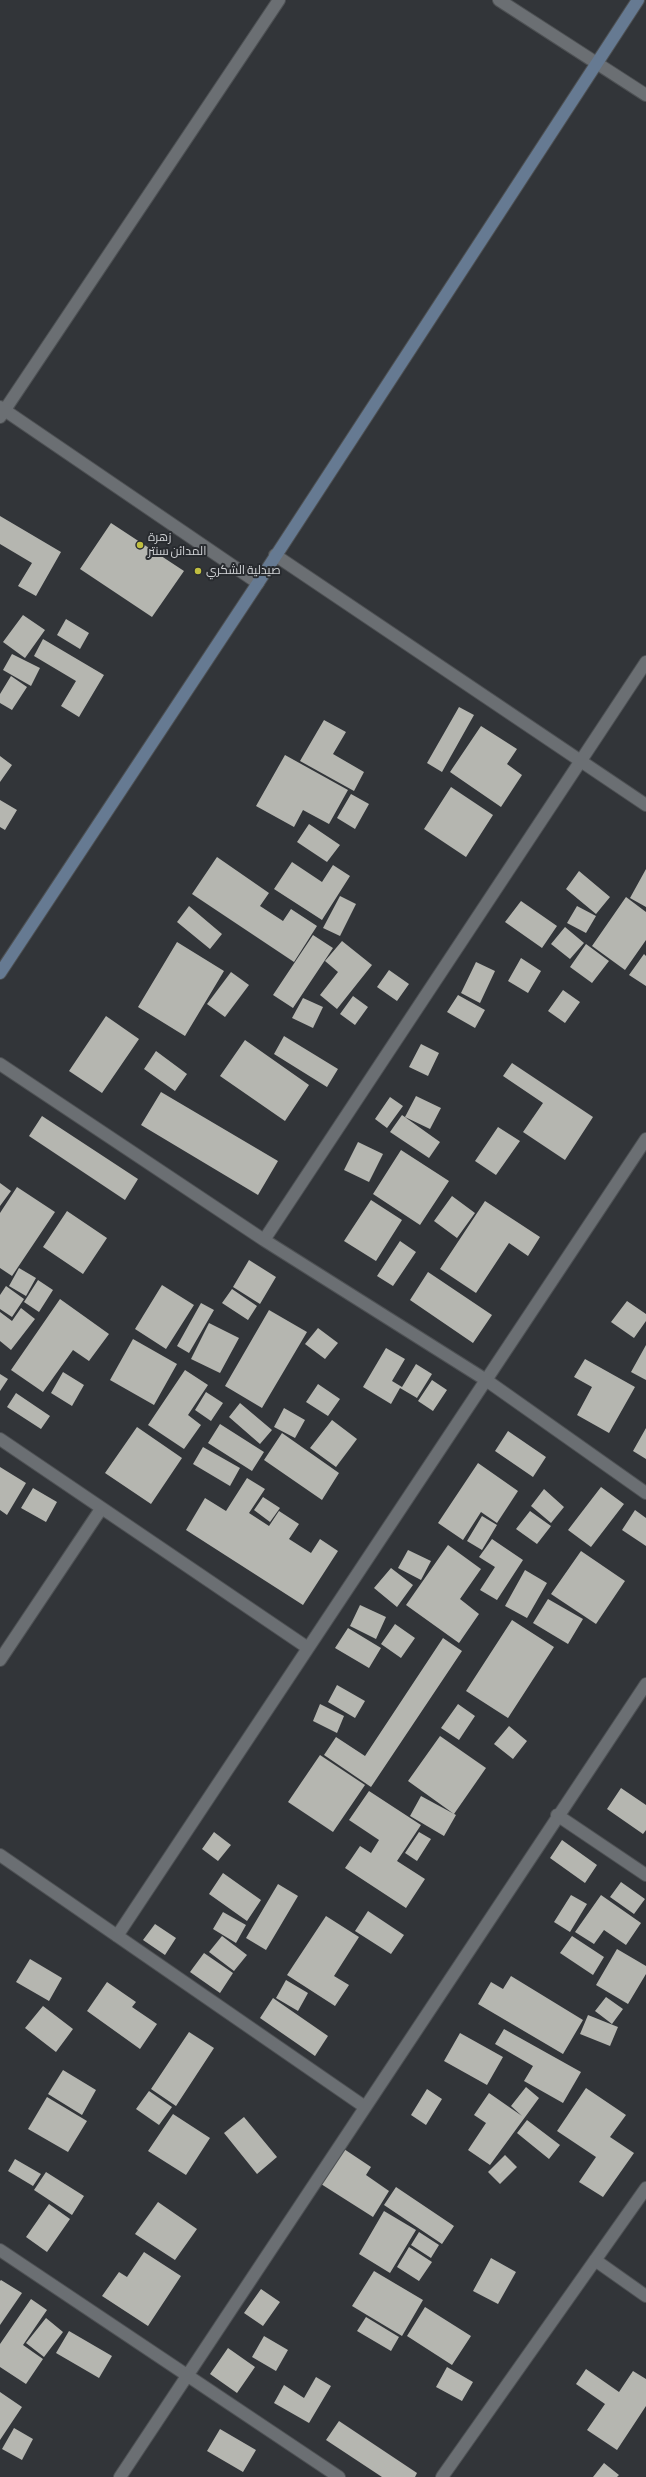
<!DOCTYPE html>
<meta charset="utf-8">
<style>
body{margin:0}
canvas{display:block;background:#323539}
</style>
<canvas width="646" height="2477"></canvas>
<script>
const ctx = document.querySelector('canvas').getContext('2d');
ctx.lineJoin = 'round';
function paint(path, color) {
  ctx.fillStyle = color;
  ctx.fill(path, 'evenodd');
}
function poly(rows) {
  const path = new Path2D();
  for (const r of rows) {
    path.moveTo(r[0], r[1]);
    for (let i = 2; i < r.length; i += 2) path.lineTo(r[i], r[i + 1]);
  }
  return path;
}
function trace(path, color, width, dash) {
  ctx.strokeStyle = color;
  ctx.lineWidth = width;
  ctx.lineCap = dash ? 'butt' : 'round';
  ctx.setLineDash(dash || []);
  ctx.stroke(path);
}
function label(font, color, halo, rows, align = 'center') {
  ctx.font = font + ' "Sofia Sans Condensed",Cairo,sans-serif';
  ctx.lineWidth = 4;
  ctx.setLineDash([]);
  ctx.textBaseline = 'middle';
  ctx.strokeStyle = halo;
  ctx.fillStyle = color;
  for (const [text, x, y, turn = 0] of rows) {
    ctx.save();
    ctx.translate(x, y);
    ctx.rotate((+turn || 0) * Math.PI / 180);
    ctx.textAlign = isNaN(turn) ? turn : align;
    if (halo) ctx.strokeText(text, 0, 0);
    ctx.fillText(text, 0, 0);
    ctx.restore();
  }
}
const building = poly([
 [0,516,61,552,36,596,18,586,32,563,0,544],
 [111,523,184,571,152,617,80,569],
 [23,615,45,630,25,658,3,642],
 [66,619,89,633,80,649,57,635],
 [43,639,104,675,79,717,61,706,76,681,34,656],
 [12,654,40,668,31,686,3,670],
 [11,676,27,687,12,710,0,703,0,694],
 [459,707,474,715,442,772,427,763],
 [324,720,346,732,333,754,364,772,354,791,300,761],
 [481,726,517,749,507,764,522,775,501,807,450,772],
 [285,755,348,790,329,824,303,810,294,827,256,806],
 [0,756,12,765,0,782],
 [451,787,493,815,466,857,424,829],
 [351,794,369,804,355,829,337,818],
 [0,800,17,810,5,830,0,827],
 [309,824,340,845,327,862,297,842],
 [217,857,269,893,260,906,283,921,291,909,317,926,294,962,192,894],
 [292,862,322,882,333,865,350,876,322,920,274,889],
 [646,869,646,907,630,898],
 [579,871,610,897,596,914,566,889],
 [340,896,356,904,340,936,323,928],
 [626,897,646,912,646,940,625,970,592,946],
 [521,901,557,926,542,948,505,922],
 [189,906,222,934,210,949,177,922],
 [577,906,596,916,586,933,567,923],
 [565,927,584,943,570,959,551,944],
 [313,935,333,948,293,1008,273,995],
 [342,941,372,965,337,1009,320,995,338,972,325,961],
 [177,942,224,971,185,1036,138,1007],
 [586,944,609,961,592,983,570,967],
 [644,954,646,956,646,986,629,975],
 [521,958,541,971,528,993,508,981],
 [476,962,495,971,480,1003,461,993],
 [389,970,409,984,397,1001,377,987],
 [231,972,249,985,225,1017,207,1004],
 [563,990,580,1002,565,1023,548,1011],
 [458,995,485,1010,475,1028,447,1012],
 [353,996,368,1007,355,1025,340,1014],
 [303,998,323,1007,313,1028,292,1018],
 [106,1016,139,1039,102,1093,69,1071],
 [284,1036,338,1069,327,1087,274,1054],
 [245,1040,309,1085,285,1121,220,1076],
 [421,1044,439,1053,428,1076,409,1067],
 [156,1051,187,1074,175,1091,144,1069],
 [512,1063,593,1117,565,1160,523,1132,543,1103,503,1076],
 [161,1092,278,1161,258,1195,141,1125],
 [416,1096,441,1108,430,1129,405,1117],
 [390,1097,403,1106,387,1128,375,1119],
 [402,1115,440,1142,429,1158,390,1132],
 [42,1116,138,1179,125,1200,29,1136],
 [498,1127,520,1141,496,1175,475,1161],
 [358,1142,383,1154,369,1182,344,1170],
 [401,1150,449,1181,420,1225,373,1194],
 [0,1183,11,1191,0,1206],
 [17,1187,55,1212,12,1276,0,1268,0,1213],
 [452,1196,475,1213,457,1238,434,1221],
 [371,1200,402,1220,376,1261,344,1241],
 [485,1201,540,1237,528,1256,509,1243,476,1293,440,1269],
 [67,1211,107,1238,83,1274,43,1247],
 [400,1241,416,1252,393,1286,377,1276],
 [249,1260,276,1277,260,1304,233,1287],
 [19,1268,36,1278,26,1296,9,1286],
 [428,1272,492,1315,473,1343,410,1300],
 [38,1280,53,1290,39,1312,24,1302],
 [162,1285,194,1305,166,1349,135,1329],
 [6,1286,24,1299,12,1317,0,1309,0,1295],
 [232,1289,257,1306,248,1320,222,1303],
 [60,1299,109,1334,89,1361,73,1350,43,1392,11,1370],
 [627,1301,646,1314,646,1321,634,1338,611,1322],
 [201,1303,214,1310,189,1353,177,1346],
 [21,1308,35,1319,11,1350,0,1341,0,1312,12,1321],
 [269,1310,307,1332,262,1408,225,1386],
 [209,1323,239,1338,220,1373,191,1359],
 [318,1328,338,1343,325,1359,305,1344],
 [133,1339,177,1364,154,1405,110,1380],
 [646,1345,646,1380,631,1372],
 [386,1348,405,1359,392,1381,402,1387,416,1364,432,1374,417,1398,400,1388,391,1404,363,1387],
 [585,1359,635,1387,609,1433,577,1415,592,1387,574,1377],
 [185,1370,208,1385,188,1415,201,1425,184,1449,148,1425],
 [63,1372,84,1385,72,1406,51,1393],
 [0,1374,8,1379,0,1391],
 [432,1380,447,1390,433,1411,418,1401],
 [318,1384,340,1399,328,1416,306,1402],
 [206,1392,223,1403,211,1421,195,1410],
 [16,1393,50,1416,41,1429,7,1407],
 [240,1403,272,1430,260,1444,229,1417],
 [284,1408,305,1420,295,1438,274,1427],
 [332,1420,357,1439,336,1467,310,1448],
 [220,1424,264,1452,252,1471,208,1443],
 [137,1427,182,1458,151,1504,105,1473],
 [646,1428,646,1459,633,1451],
 [508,1431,546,1457,533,1477,495,1451],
 [282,1433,339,1473,322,1500,264,1460],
 [203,1447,240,1468,230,1486,193,1464],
 [478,1463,518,1491,497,1523,481,1512,463,1540,438,1523],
 [0,1467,26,1483,7,1515,0,1510],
 [247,1478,265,1489,249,1513,269,1526,279,1511,299,1524,289,1539,311,1553,320,1539,338,1551,303,1605,186,1530,205,1498,226,1511],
 [601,1487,624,1504,591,1547,568,1530],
 [33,1488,57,1502,46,1522,21,1508],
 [544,1489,564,1507,551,1523,531,1506],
 [263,1497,280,1508,270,1522,254,1510],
 [635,1510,646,1518,646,1546,622,1530],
 [530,1511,551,1526,537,1544,516,1529],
 [482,1516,497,1525,482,1550,467,1541],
 [492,1539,523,1560,497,1600,480,1590,495,1567,479,1557],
 [448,1545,481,1569,460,1599,479,1614,459,1643,406,1605],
 [408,1550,431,1561,421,1580,398,1568],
 [581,1551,625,1581,596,1624,551,1594],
 [391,1568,413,1585,397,1607,374,1588],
 [525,1570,547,1583,527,1618,505,1606],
 [548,1599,583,1619,568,1644,533,1623],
 [360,1605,386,1617,376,1639,350,1626],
 [512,1620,554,1647,508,1718,466,1691],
 [395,1624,415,1638,401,1658,381,1644],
 [348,1628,381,1648,369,1668,335,1648],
 [443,1638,462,1651,371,1787,324,1755,336,1737,365,1756],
 [337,1685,365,1701,355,1718,328,1702],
 [320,1704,344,1716,337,1733,313,1721],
 [458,1704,475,1716,459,1740,441,1728],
 [509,1726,527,1741,513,1759,494,1744],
 [440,1736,486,1768,454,1814,408,1781],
 [320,1755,365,1785,333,1832,288,1802],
 [621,1788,646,1805,646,1830,643,1834,607,1809],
 [369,1791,421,1825,397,1861,425,1879,406,1908,345,1868,360,1846,371,1853,379,1840,349,1820],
 [421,1796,456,1815,444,1836,410,1816],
 [214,1832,231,1845,218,1861,202,1849],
 [419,1832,431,1839,417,1861,405,1853],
 [562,1840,597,1865,585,1883,550,1858],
 [223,1873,261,1900,247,1921,209,1894],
 [621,1882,645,1899,634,1914,610,1897],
 [278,1884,298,1896,266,1950,246,1938],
 [571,1895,587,1904,570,1932,554,1922],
 [601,1895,641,1923,626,1945,604,1930,594,1944,575,1932],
 [368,1911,404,1935,391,1954,355,1931],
 [223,1912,246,1925,236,1943,213,1929],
 [326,1916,359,1937,334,1976,349,1985,335,2006,287,1975],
 [155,1924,176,1938,165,1955,143,1940],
 [222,1936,247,1955,234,1971,209,1952],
 [572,1936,604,1957,593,1975,560,1953],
 [617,1949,646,1966,646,1974,628,2004,596,1985],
 [204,1953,233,1973,220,1993,190,1972],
 [30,1959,62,1978,49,2001,16,1982],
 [511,1976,583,2020,563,2054,478,2004,491,1982,503,1989],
 [286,1980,308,1993,298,2011,276,1998],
 [107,1982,136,2002,132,2007,157,2024,140,2049,87,2011],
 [606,1997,623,2009,612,2024,595,2011],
 [273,1998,328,2036,315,2056,260,2018],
 [43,2006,73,2029,56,2052,25,2028],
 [588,2015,618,2027,610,2046,580,2034],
 [504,2029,581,2072,563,2103,524,2081,533,2066,495,2044],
 [189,2032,214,2048,176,2106,151,2089],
 [460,2033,503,2057,487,2085,444,2061],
 [63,2070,96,2090,82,2115,48,2094],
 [526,2087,539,2098,490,2165,468,2150,486,2123,474,2115,489,2093,522,2116,511,2106],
 [586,2088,626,2115,610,2137,634,2153,603,2197,579,2182,596,2157,557,2131],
 [427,2089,442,2099,426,2125,411,2115],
 [149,2091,172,2107,159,2125,136,2109],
 [47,2097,87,2121,68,2152,28,2129],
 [173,2114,210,2138,186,2175,148,2151],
 [244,2117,277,2157,257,2174,224,2133],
 [527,2120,560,2145,549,2159,517,2133],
 [344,2149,371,2167,366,2175,389,2191,373,2217,321,2184],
 [505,2155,517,2167,500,2184,488,2172],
 [15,2159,41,2174,33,2186,8,2171],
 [46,2172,84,2196,72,2215,34,2190],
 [396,2187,454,2226,442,2244,384,2205],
 [158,2202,197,2229,175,2260,135,2234],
 [49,2204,70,2219,47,2252,26,2237],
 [384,2211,416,2230,390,2273,359,2254],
 [419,2232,439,2245,431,2258,411,2245],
 [409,2247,432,2262,419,2281,397,2267],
 [144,2252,181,2276,148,2326,102,2296,119,2272,127,2277],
 [491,2258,516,2272,498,2304,473,2291],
 [374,2271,423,2300,402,2336,352,2306],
 [1,2280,22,2293,0,2325,0,2281],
 [261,2289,280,2302,263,2326,244,2313],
 [31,2299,47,2310,23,2345,43,2359,26,2384,0,2367,0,2344],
 [425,2307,471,2336,452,2365,407,2336],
 [366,2317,399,2337,391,2351,357,2331],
 [46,2318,63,2332,44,2357,26,2343],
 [69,2331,112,2356,99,2378,56,2353],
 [264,2336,288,2350,276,2371,252,2357],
 [228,2348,255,2367,237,2393,210,2374],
 [447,2367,473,2382,462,2401,436,2387],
 [586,2369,619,2392,633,2371,646,2379,646,2406,617,2450,587,2430,605,2404,576,2384],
 [316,2377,331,2386,309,2423,274,2403,284,2385,304,2398],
 [0,2392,22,2407,0,2440],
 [339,2421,417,2473,415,2477,382,2477,326,2440],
 [14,2428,33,2439,22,2460,2,2449],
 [220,2429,256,2450,243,2472,207,2451],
 [604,2463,619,2475,617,2477,593,2477]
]);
const street = poly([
 [499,0,646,95],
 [0,407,258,583],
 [0,417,279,0],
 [275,555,646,805],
 [0,1064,264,1240,486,1380,646,1493],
 [264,1240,646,662],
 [0,1439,308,1648],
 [0,1660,101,1509],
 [557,1815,646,1875],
 [0,1855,365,2107],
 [117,1936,646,1139],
 [0,2250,339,2477],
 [595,2260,646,2296],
 [120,2477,646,1684],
 [442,2477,646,2188]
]);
const secondary = poly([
 [0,973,258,583,638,0]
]);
const markers = [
 [140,545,4,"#c0be40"],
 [198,571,4,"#c0be40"]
];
const poiNames = [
 ["زهرة",148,538],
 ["المدائن سنتر",148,552],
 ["صيدلية الشكري",206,571]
];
paint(building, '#b5b6b0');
trace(street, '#4e5154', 14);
trace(secondary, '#4e5154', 14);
trace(street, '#6b6f73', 12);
trace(secondary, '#667a92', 12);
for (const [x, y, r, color] of markers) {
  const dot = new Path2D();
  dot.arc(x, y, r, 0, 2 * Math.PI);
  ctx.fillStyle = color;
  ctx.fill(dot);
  trace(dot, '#282b2f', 1.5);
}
label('12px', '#d3d5d8', '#282b2f', poiNames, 'left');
</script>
